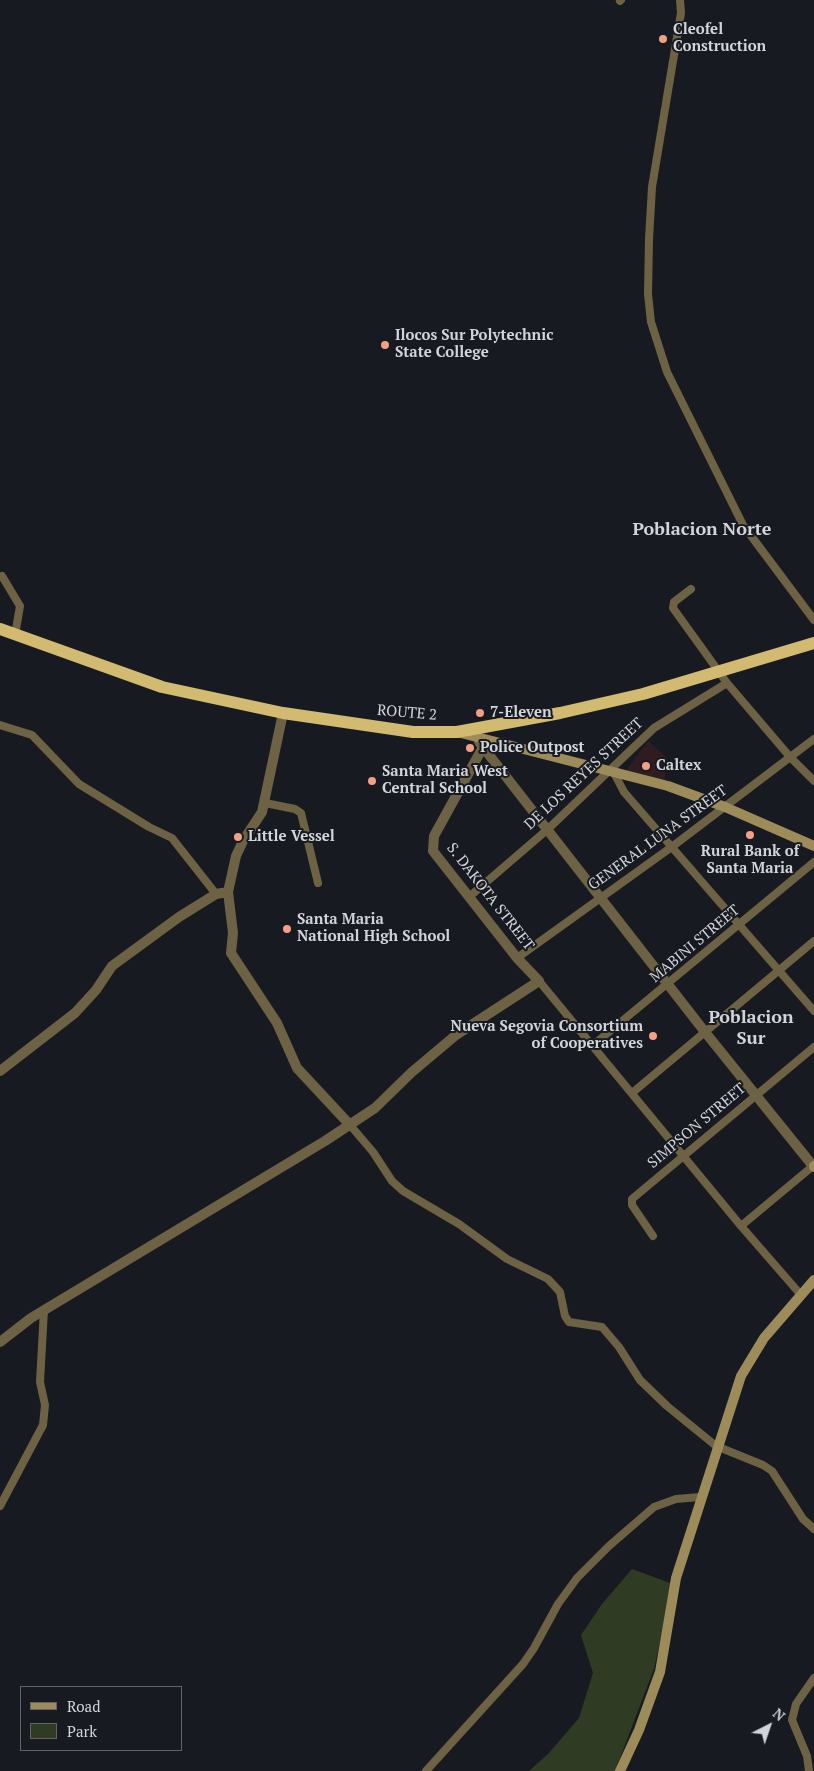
<!DOCTYPE html>
<style>
body{margin:0}
#map{position:relative;width:814px;height:1771px;overflow:hidden;background:#171b21;font-family:"PT Serif",serif}
canvas{display:block}
.legend{position:absolute;left:20px;top:1686px;width:162px;height:65px;box-sizing:border-box;background:#171b21;border:1px solid #61656a;margin:0;padding:6px 9px;list-style:none;font-size:15px;color:#d1d4d8}
.legend li{display:flex;align-items:center;gap:10px;height:25px}
.legend b{width:25px;border:1px solid #61656a}
.north{position:absolute;left:744px;top:1701px;width:50px;height:50px;-webkit-text-stroke:4px #171b21;paint-order:stroke;rotate:41deg;font-size:14px;font-weight:700;line-height:20px;text-align:center;color:#d1d4d8}
.north::after{content:'';display:block;margin:auto;width:18px;height:22px;background:#d1d4d8;clip-path:polygon(50% 0,100% 100%,50% 72%,0 100%)}
</style>
<div id="map">
<canvas width="814" height="1771"></canvas>
<ul class="legend">
<li><b style="height:6px;background:#9d8b5a"></b>Road</li>
<li><b style="height:14px;background:#303b24"></b>Park</li>
</ul>
<div class="north">N</div>
</div>
<script>
const ctx = document.querySelector('canvas').getContext('2d');
ctx.lineJoin = 'round';
function paint(path, color) {
  ctx.fillStyle = color;
  ctx.fill(path, 'evenodd');
}
function poly(rows) {
  const path = new Path2D();
  for (const r of rows) {
    path.moveTo(r[0], r[1]);
    for (let i = 2; i < r.length; i += 2) path.lineTo(r[i], r[i + 1]);
  }
  return path;
}
function trace(path, color, width, dash) {
  ctx.strokeStyle = color;
  ctx.lineWidth = width;
  ctx.lineCap = dash ? 'butt' : 'round';
  ctx.setLineDash(dash || []);
  ctx.stroke(path);
}
function label(font, color, halo, rows, align = 'center') {
  ctx.font = font + ' "PT Serif",serif';
  ctx.lineWidth = 4;
  ctx.setLineDash([]);
  ctx.textBaseline = 'middle';
  ctx.strokeStyle = halo;
  ctx.fillStyle = color;
  for (const [text, x, y, turn = 0] of rows) {
    ctx.save();
    ctx.translate(x, y);
    ctx.rotate((+turn || 0) * Math.PI / 180);
    ctx.textAlign = isNaN(turn) ? turn : align;
    if (halo) ctx.strokeText(text, 0, 0);
    ctx.fillText(text, 0, 0);
    ctx.restore();
  }
}
const commercial = poly([
 [648,741,665,756,665,782,624,773]
]);
const green = poly([
 [632,1569,673,1584,654,1669,615,1771,529,1771,548,1754,579,1718,593,1673,581,1635,602,1604]
]);
const minor = poly([
 [680,0,681,13,652,187,649,239,648,294,651,322,667,372,743,525,814,620],
 [620,1,621,0],
 [2,576,20,606,15,635],
 [691,589,674,602,673,608,727,683,790,757,814,781],
 [0,725,32,735,79,784,149,827,172,838,216,894],
 [614,773,624,792,814,1011],
 [265,803,295,809,301,813,318,883],
 [469,897,548,829,654,728,727,683],
 [517,958,673,846,814,739],
 [539,981,741,1226,801,1295],
 [592,1046,814,862],
 [632,1093,814,941],
 [350,1125,373,1152,392,1181,403,1191,459,1224,507,1259,548,1279,560,1292,565,1316,569,1322,602,1327,619,1347,640,1380,667,1406,716,1446,763,1465,772,1471,803,1519,814,1529],
 [741,1226,813,1166],
 [653,1236,632,1205,632,1199,814,1047],
 [0,1506,43,1425,45,1405,40,1382,44,1310],
 [426,1771,523,1664,534,1648,558,1604,577,1578,609,1546,654,1507,676,1499,700,1497],
 [809,1771,807,1756,792,1720,796,1704,814,1678]
]);
const tertiary = poly([
 [283,713,262,812,243,841,236,856,228,892,233,933,231,953,277,1023,297,1068,350,1125],
 [479,742,705,1032,813,1166],
 [0,1071,75,1013,96,990,112,966,179,917,216,894,228,892],
 [0,1342,31,1318,325,1141,375,1108,412,1072,456,1035,539,981,517,958,433,851,434,836,483,747]
]);
const secondary = poly([
 [457,732,668,786,725,807,814,846],
 [814,1166,814,1167],
 [620,1771,639,1730,660,1672,676,1578,741,1376,764,1338,814,1280]
]);
const trunk = poly([
 [0,629,162,687,283,713,413,732,457,732,560,713,643,694,814,643]
]);
const markers = [
 [663,39,5,"#f39f84"],
 [385,345,5,"#f39f84"],
 [480,713,5,"#f39f84"],
 [470,748,5,"#f39f84"],
 [646,766,5,"#f39f84"],
 [372,781,5,"#f39f84"],
 [750,835,5,"#f39f84"],
 [238,837,5,"#f39f84"],
 [287,929,5,"#f39f84"],
 [653,1036,5,"#f39f84"]
];
const poiNames = [
 ["Cleofel",673,30],
 ["Construction",673,47],
 ["Ilocos Sur Polytechnic",395,336],
 ["State College",395,353],
 ["7-Eleven",490,713],
 ["Police Outpost",480,748],
 ["Caltex",656,766],
 ["Santa Maria West",382,772],
 ["Central School",382,789],
 ["Little Vessel",248,837],
 ["Rural Bank of",750,852,"center"],
 ["Santa Maria",750,869,"center"],
 ["Santa Maria",297,920],
 ["National High School",297,937],
 ["Nueva Segovia Consortium",643,1027,"right"],
 ["of Cooperatives",643,1044,"right"]
];
const streetNames = [
 ["ROUTE 2",407,713,5],
 ["DE LOS REYES STREET",584,774,-43],
 ["GENERAL LUNA STREET",658,838,-36],
 ["S. DAKOTA STREET",490,897,52],
 ["MABINI STREET",695,944,-40],
 ["SIMPSON STREET",697,1126,-40]
];
const quarterNames = [
 ["Poblacion Norte",702,530],
 ["Poblacion",751,1018],
 ["Sur",751,1039]
];
paint(commercial, '#2e1c21');
paint(green, '#303b24');
trace(minor, '#6d6244', 8);
trace(tertiary, '#6d6244', 10);
trace(secondary, '#9d8b5a', 10);
trace(trunk, '#d3ba71', 12);
for (const [x, y, r, color] of markers) {
  const dot = new Path2D();
  dot.arc(x, y, r, 0, 2 * Math.PI);
  ctx.fillStyle = color;
  ctx.fill(dot);
  trace(dot, '#171b21', 2);
}
label('bold 15px', '#d1d4d8', '#171b21', poiNames, 'left');
label('15px', '#d1d4d8', '#171b21', streetNames);
label('bold 18px', '#d1d4d8', '#171b21', quarterNames);
</script>
